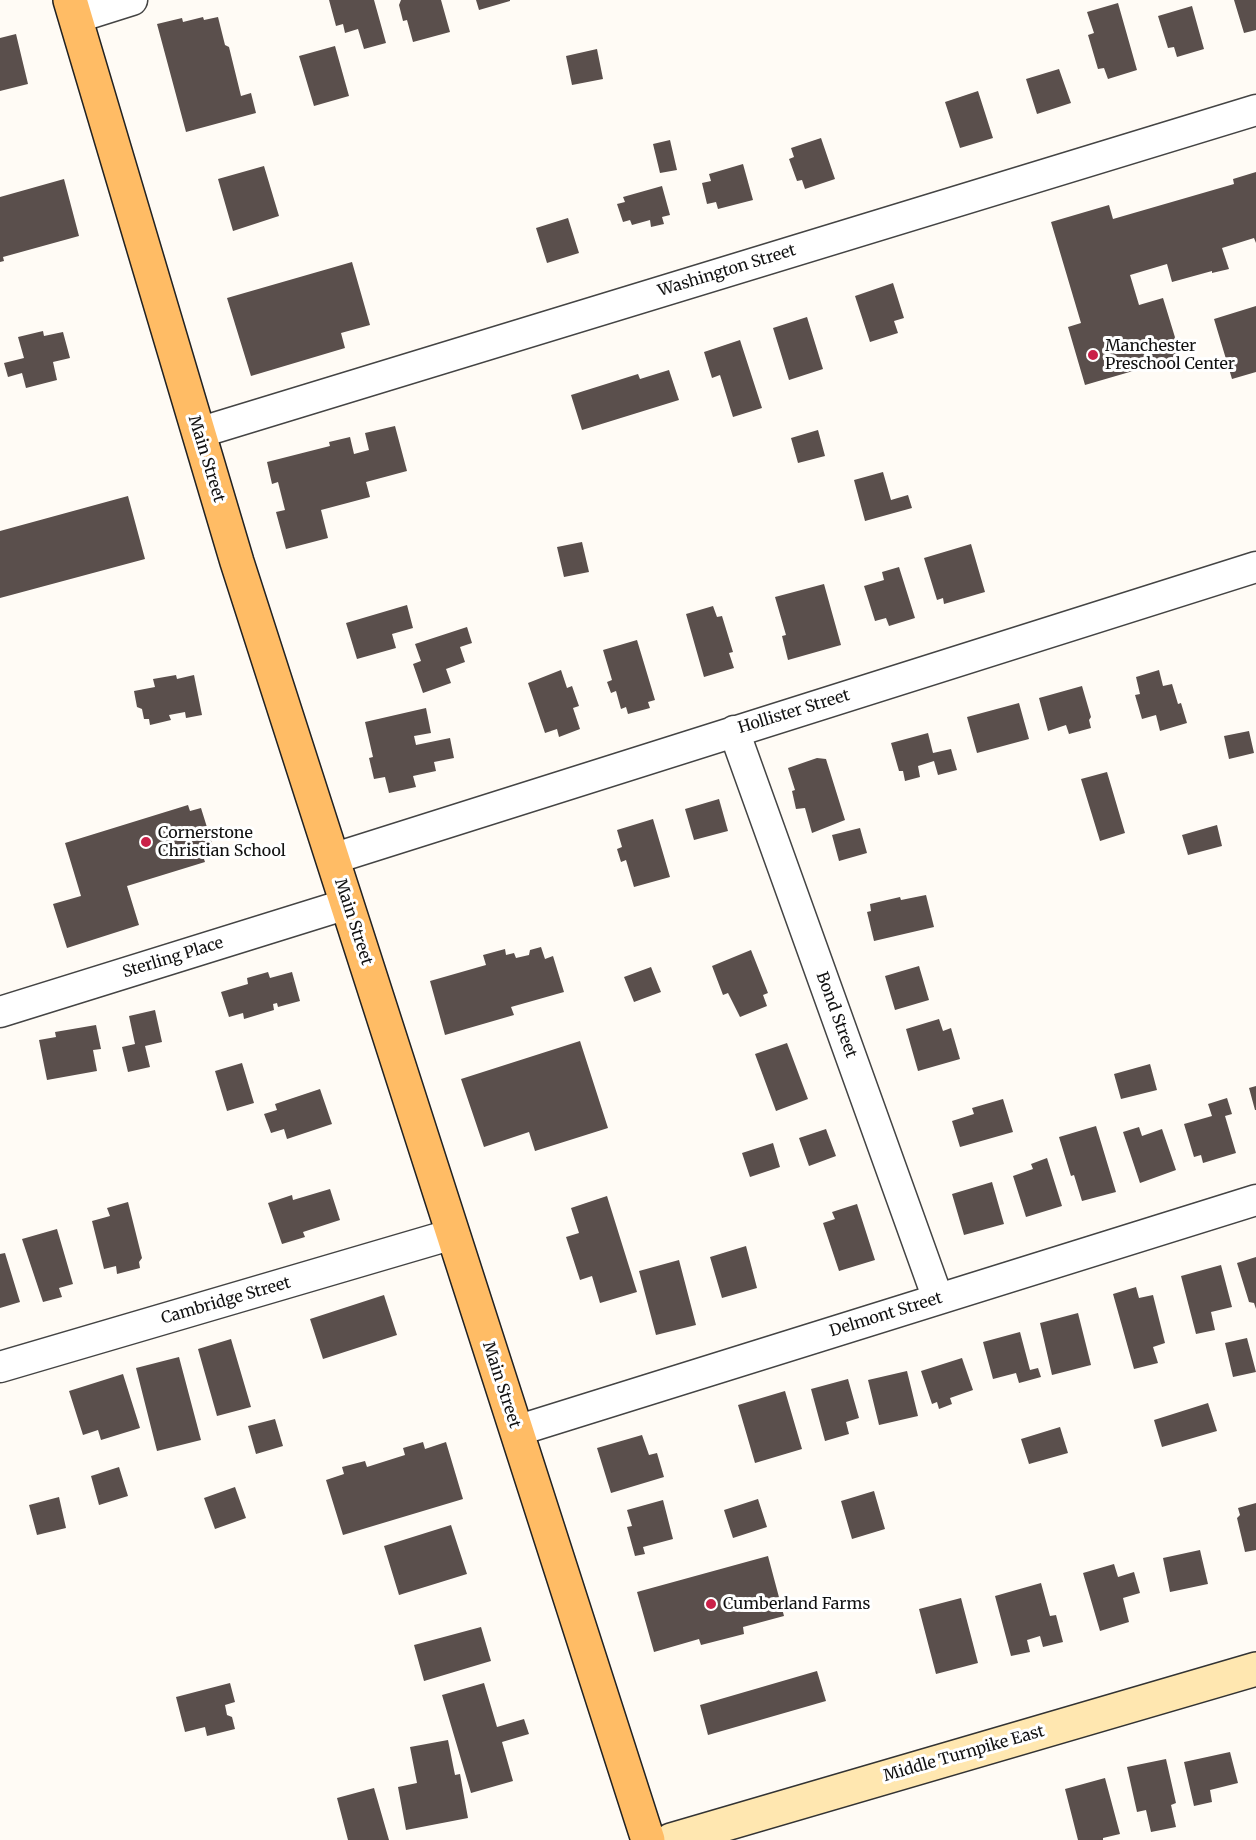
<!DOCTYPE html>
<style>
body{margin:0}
canvas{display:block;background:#fffbf5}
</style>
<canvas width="1256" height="1840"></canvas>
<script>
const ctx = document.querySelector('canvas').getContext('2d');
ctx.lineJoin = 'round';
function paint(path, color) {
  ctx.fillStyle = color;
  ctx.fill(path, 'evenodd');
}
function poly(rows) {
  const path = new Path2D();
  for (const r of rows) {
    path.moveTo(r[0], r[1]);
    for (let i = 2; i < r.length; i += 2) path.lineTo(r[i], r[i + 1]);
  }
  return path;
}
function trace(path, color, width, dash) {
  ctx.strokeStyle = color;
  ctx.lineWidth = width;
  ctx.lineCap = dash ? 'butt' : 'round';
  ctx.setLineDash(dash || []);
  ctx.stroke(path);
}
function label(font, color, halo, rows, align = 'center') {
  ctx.font = font + ' Merriweather,serif';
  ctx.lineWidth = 6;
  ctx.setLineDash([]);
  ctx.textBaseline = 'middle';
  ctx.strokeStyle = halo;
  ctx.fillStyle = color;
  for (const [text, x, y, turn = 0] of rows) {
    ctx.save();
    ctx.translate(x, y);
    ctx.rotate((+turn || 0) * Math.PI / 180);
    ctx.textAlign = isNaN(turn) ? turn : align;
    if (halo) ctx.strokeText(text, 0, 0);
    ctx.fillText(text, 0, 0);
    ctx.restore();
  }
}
const building = poly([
 [329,0,374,0,386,43,364,49,358,29,345,33,343,24,336,26],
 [401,0,441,0,450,32,413,42,407,20,403,21,399,5],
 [476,0,510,0,510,1,479,10],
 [1234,0,1256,0,1256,30,1244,33],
 [1118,3,1137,70,1108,79,1104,68,1098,69,1088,35,1094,33,1087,12],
 [1192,6,1204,49,1177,57,1174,47,1168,48,1158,16],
 [203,17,204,20,218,17,225,45,229,47,241,96,251,93,256,113,186,132,157,24,182,18,183,22],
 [16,34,28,84,0,91,0,38],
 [335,46,349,96,314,106,299,56],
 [597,49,603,79,572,85,566,56],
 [1059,69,1071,103,1037,114,1026,79],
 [978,91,993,138,960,148,945,102],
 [821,138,835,179,805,189,802,180,797,181,789,159,794,157,791,148],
 [670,140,677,170,660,173,653,144],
 [743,164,753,200,718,209,716,202,707,204,702,183,711,181,709,174],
 [264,166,279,216,233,231,218,179],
 [1256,172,1256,243,1254,238,1222,248,1229,269,1212,273,1212,271,1172,282,1167,264,1130,275,1139,305,1163,298,1181,357,1085,385,1068,327,1081,323,1051,222,1109,205,1113,219,1234,184,1233,179],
 [64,179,79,236,3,257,4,261,0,262,0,197],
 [662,186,670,215,662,217,664,224,651,227,650,220,632,225,630,220,623,222,617,204,625,202,623,197],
 [568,218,579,253,547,263,536,228],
 [352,262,370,325,341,333,345,348,251,376,227,298],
 [893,283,904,318,894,321,898,333,870,342,855,296],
 [1256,306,1256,372,1232,379,1214,319],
 [807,317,823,369,789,380,773,328],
 [43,331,44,336,63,332,70,358,53,362,57,380,26,388,22,373,8,377,4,363,24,358,18,337],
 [740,340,762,408,733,417,720,375,712,378,704,352],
 [669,370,679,400,582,430,571,395,638,374,640,379],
 [395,426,407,471,366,482,370,497,321,510,328,538,286,549,276,512,285,510,278,482,272,484,267,462,330,446,329,442,350,437,354,454,369,450,365,433],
 [818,430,825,456,798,463,791,438],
 [883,472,891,500,908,495,912,508,865,521,854,480],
 [128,496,145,559,0,598,0,531],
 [582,542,589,572,564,577,557,547],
 [971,544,985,592,944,604,943,598,937,600,924,558],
 [899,567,915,618,889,626,886,618,875,621,864,586,884,580,882,572],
 [824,584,841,645,788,660,782,636,786,635,775,597],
 [407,605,413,628,392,634,396,648,357,659,346,623],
 [713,606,717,617,722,616,733,652,729,653,734,668,704,677,686,614],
 [467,627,472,643,460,647,465,662,446,669,451,683,423,693,413,664,421,661,415,644],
 [637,640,655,700,648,702,650,708,628,714,626,707,621,709,616,691,611,693,607,682,612,680,603,650],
 [561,670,567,688,572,686,579,706,573,708,580,729,559,737,557,729,545,733,528,683],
 [1159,670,1163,686,1172,684,1178,704,1181,703,1187,723,1160,731,1156,715,1142,719,1135,695,1140,694,1136,677],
 [176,675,177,679,194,675,202,715,186,718,185,712,169,715,171,720,150,725,149,719,144,719,142,709,137,707,134,691,155,687,153,679],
 [1082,686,1091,717,1089,720,1091,728,1069,734,1066,725,1048,731,1039,698],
 [1019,703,1029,739,977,753,967,717],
 [426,708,431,733,414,736,416,745,450,738,454,758,434,762,436,771,413,776,416,787,389,793,385,777,374,779,369,758,373,757,365,722],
 [1249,731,1254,753,1229,759,1224,736],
 [928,733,933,753,951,749,957,770,938,775,934,761,918,766,920,777,905,781,903,771,899,771,891,743],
 [817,758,826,759,845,820,812,833,805,808,796,809,792,791,795,790,788,768],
 [1107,772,1125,833,1100,841,1081,779],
 [719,799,728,831,694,840,685,809],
 [188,805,190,811,201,808,215,853,203,856,205,862,127,886,139,925,67,948,53,904,81,896,65,843],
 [653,819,670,877,634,887,626,860,621,862,617,849,622,847,617,830],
 [1217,825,1222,846,1188,855,1182,835],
 [860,828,867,853,839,861,832,835],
 [926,895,934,927,874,941,867,912,871,911,870,904,900,897,901,900],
 [541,947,545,959,553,956,564,992,511,1007,514,1015,445,1035,430,981,486,965,483,955,505,949,506,955,514,953,516,958,529,955,530,950],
 [751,950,768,993,763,995,767,1006,740,1017,728,993,723,995,712,966],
 [919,966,929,1000,895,1010,885,976],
 [651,967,661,992,634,1002,624,977],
 [268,972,270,978,292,972,300,1001,278,1007,277,1003,273,1004,274,1010,244,1019,243,1013,229,1017,221,992,248,984,247,978],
 [155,1010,162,1042,145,1046,150,1067,128,1072,122,1047,135,1044,129,1016],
 [939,1019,943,1031,951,1028,960,1059,918,1071,906,1029],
 [96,1025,101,1049,93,1050,97,1071,47,1080,39,1040,56,1037,55,1032],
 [580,1041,608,1128,535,1151,529,1132,484,1147,461,1079],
 [787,1043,808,1099,776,1111,755,1054],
 [242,1063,254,1103,227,1111,215,1071],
 [1150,1064,1157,1090,1121,1099,1114,1074],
 [1256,1086,1256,1110,1255,1110,1249,1088],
 [320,1089,332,1124,287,1139,284,1129,271,1133,264,1114,277,1110,275,1104],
 [1227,1098,1232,1114,1225,1116,1236,1153,1203,1163,1201,1155,1194,1157,1184,1124,1212,1116,1208,1104],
 [1003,1099,1013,1132,960,1147,952,1121,974,1114,972,1108],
 [1096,1126,1116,1192,1082,1201,1074,1175,1071,1176,1059,1137],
 [1139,1127,1142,1136,1162,1129,1176,1170,1140,1183,1123,1132],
 [826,1129,836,1156,809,1166,799,1138],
 [773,1143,780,1167,750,1177,742,1153],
 [1047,1158,1062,1206,1026,1217,1013,1176,1033,1169,1031,1164],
 [992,1182,1004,1224,964,1235,952,1194],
 [330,1189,340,1220,303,1232,305,1237,282,1244,268,1203,292,1195,293,1200],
 [607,1196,637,1292,600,1303,592,1276,580,1280,566,1237,579,1233,571,1208],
 [128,1202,142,1258,139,1262,140,1268,117,1274,116,1266,104,1269,92,1221,110,1216,107,1208],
 [857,1204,875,1260,839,1271,823,1223,835,1219,832,1212],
 [57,1229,73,1284,59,1288,62,1297,43,1302,22,1239],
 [746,1246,757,1288,722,1298,710,1257],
 [5,1253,20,1302,0,1308,0,1254],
 [1256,1257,1256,1309,1254,1303,1249,1302,1237,1263],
 [679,1260,696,1325,656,1335,639,1271],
 [1221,1265,1232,1307,1211,1312,1215,1330,1196,1334,1181,1276],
 [1136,1287,1139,1298,1153,1295,1165,1343,1153,1347,1158,1363,1134,1369,1113,1294],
 [384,1295,397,1335,323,1359,310,1319],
 [1078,1313,1091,1365,1052,1375,1040,1323],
 [1020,1332,1030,1370,1038,1368,1041,1377,1019,1383,1016,1373,993,1379,983,1342],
 [1247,1338,1256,1372,1233,1377,1225,1343],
 [231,1339,251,1407,217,1416,198,1349],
 [179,1357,201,1440,157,1451,136,1368],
 [962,1358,973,1390,950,1398,952,1404,939,1409,937,1402,932,1404,921,1371],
 [907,1371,918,1416,879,1425,868,1380],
 [123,1374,140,1428,101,1440,98,1430,83,1435,69,1391],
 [848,1379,859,1418,846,1422,849,1434,825,1441,811,1389],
 [785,1391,802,1449,755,1463,738,1405],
 [1208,1403,1217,1431,1162,1447,1154,1420],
 [275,1419,283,1446,256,1454,248,1426],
 [1060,1427,1068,1453,1029,1464,1021,1439],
 [642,1435,649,1455,657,1453,664,1477,611,1493,597,1448],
 [423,1442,425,1449,446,1442,463,1499,343,1535,326,1480,344,1474,342,1467,365,1461,367,1467,405,1455,403,1448],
 [119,1467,128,1496,99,1505,91,1476],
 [235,1487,246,1518,215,1529,204,1498],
 [874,1491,885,1529,852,1539,841,1501],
 [59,1497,66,1528,37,1535,29,1505],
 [758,1499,767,1527,733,1538,724,1510],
 [663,1500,673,1539,643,1547,645,1554,635,1556,627,1527,632,1526,627,1510],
 [1256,1503,1256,1550,1245,1552,1237,1518,1240,1515,1238,1508],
 [451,1525,467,1574,399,1595,384,1546],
 [1200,1550,1208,1584,1170,1592,1163,1558],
 [768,1556,784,1616,743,1627,744,1634,701,1645,699,1639,654,1652,637,1592],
 [1114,1564,1118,1577,1134,1572,1140,1593,1123,1598,1129,1622,1100,1631,1083,1573],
 [1041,1583,1050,1616,1056,1615,1063,1642,1043,1647,1040,1636,1027,1640,1030,1652,1011,1656,995,1596],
 [961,1598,978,1663,936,1674,919,1609],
 [481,1627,491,1661,424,1681,414,1645],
 [817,1671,826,1701,708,1735,700,1705],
 [230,1683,235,1702,225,1705,227,1715,232,1717,235,1729,207,1736,205,1727,185,1732,176,1697],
 [484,1683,497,1727,524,1719,529,1734,502,1742,513,1781,471,1793,442,1695],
 [448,1740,455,1775,460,1774,468,1818,406,1830,398,1787,417,1783,410,1747],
 [1230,1752,1238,1783,1210,1790,1212,1802,1194,1806,1184,1762],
 [1166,1759,1176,1803,1171,1805,1176,1827,1151,1832,1146,1810,1137,1812,1127,1767],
 [1105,1778,1120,1834,1103,1838,1103,1840,1078,1840,1065,1789],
 [374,1788,389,1840,348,1840,337,1798]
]);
const street = poly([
 [75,18,132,0],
 [198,433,1256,110],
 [734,731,938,1299],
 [332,859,1256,567],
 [0,1012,347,904],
 [0,1367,453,1234],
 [516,1431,1256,1200]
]);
const secondary = poly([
 [671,1840,1256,1669]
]);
const primary = poly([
 [70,0,237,562,648,1840]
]);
const markers = [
 [1093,355,6,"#ca2048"],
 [146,842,6,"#ca2048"],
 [711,1604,6,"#ca2048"]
];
const streetNames = [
 ["Washington Street",727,271,-17],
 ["Main Street",206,459,73],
 ["Hollister Street",794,712,-17],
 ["Main Street",353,922,72],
 ["Sterling Place",173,958,-17],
 ["Bond Street",836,1015,70],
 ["Cambridge Street",226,1301,-16],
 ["Delmont Street",886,1315,-17],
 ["Main Street",501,1385,72],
 ["Middle Turnpike East",964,1754,-16]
];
const poiNames = [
 ["Manchester",1105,346],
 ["Preschool Center",1105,364],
 ["Cornerstone",158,833],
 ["Christian School",158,851],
 ["Cumberland Farms",723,1604]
];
paint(building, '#5a4f4c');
trace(street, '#444', 33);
trace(secondary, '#333', 36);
trace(primary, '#222', 36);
trace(street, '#fff', 30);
trace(secondary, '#ffe7b0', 33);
trace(primary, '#ffbc65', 33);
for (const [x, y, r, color] of markers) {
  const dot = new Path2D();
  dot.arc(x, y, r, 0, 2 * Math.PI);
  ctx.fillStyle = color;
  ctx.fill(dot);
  trace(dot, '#fff', 2);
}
label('16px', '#111', '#fff', streetNames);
label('16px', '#111', '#fff', poiNames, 'left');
</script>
